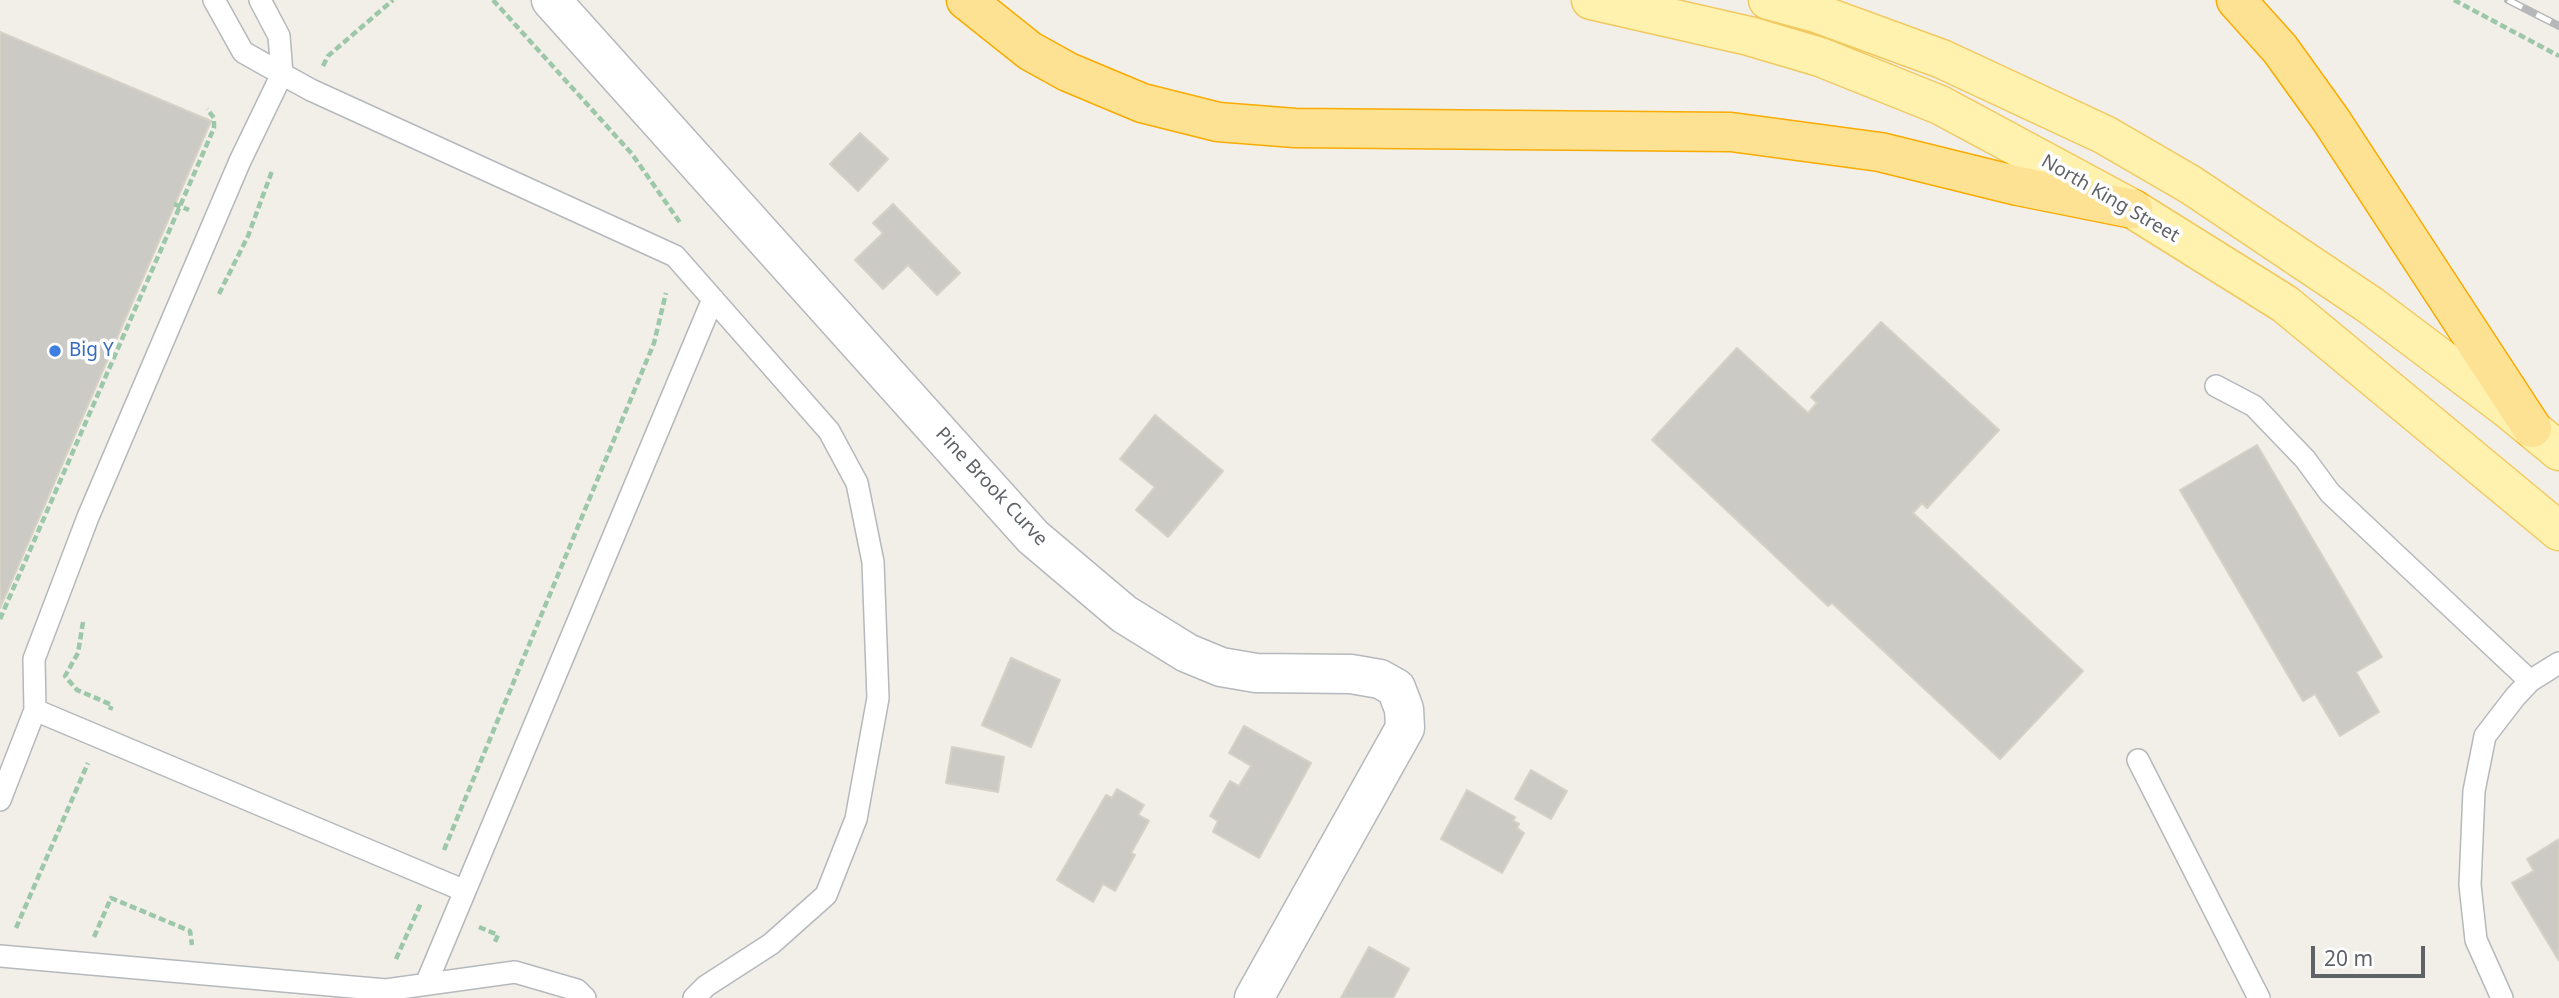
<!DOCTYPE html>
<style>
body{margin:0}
#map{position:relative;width:2559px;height:998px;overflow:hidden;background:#f1efe8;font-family:"Noto Sans",sans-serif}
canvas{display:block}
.scale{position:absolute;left:2311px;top:946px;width:114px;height:32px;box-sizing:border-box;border:4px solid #5f6368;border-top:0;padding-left:9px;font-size:21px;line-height:24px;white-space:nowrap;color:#5f6368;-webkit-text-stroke:5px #fff;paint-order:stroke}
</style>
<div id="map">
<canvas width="2559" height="998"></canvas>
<div class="scale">20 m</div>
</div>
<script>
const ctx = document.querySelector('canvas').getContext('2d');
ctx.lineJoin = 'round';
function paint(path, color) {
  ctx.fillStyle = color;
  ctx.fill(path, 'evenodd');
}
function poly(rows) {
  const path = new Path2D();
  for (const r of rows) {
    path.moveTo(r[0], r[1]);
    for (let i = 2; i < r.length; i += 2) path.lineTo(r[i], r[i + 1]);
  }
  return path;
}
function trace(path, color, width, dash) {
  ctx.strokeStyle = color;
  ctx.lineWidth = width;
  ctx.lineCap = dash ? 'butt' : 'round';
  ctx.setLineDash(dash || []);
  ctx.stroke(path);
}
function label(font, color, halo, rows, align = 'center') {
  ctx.font = font + ' "Noto Sans",sans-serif';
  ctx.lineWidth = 7;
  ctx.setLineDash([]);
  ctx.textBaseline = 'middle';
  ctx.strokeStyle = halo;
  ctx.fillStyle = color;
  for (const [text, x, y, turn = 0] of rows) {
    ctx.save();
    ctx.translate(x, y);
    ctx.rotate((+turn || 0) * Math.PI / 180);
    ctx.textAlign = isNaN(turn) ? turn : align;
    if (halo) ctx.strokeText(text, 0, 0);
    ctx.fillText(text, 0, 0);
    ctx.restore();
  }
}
const building = poly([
 [0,32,211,121,0,608,0,32],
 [860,133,888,159,858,191,830,164,860,133],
 [893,204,960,273,937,295,908,265,883,289,855,260,883,233,873,223,893,204],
 [1881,322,1999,430,1927,508,1922,503,1913,513,2083,671,2000,759,1832,603,1828,606,1652,440,1737,348,1808,413,1817,403,1811,397,1881,322],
 [1155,415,1223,471,1168,537,1136,510,1155,487,1120,459,1155,415],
 [2257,445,2382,657,2356,672,2379,712,2340,736,2315,694,2303,701,2180,490,2257,445],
 [1011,658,1060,680,1031,747,982,725,1011,658],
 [1244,726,1311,763,1259,858,1213,832,1218,821,1210,816,1230,781,1239,786,1251,766,1229,753,1244,726],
 [952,747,1004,757,998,792,946,783,952,747],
 [1531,770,1567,791,1551,819,1515,799,1531,770],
 [1117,789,1144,805,1138,815,1149,821,1131,853,1135,855,1115,891,1103,884,1093,902,1057,880,1106,795,1112,798,1117,789],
 [1467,790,1515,817,1513,821,1519,824,1517,828,1524,833,1502,873,1441,839,1467,790],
 [2559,839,2559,961,2512,883,2534,871,2527,859,2559,839],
 [1369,947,1409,969,1393,998,1341,998,1369,947]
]);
const path = poly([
 [493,0,632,154,681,224],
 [2454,0,2559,56],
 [323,66,328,56,393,0],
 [174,204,189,210],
 [219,294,248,236,272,171],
 [0,619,214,128,214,118,207,109],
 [83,622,78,653,65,676,77,690,112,705,110,710],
 [444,850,654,343,666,293],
 [479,927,498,935,494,944],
 [16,928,88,763],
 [94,937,111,898,190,931,192,945],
 [396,959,421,903]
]);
const service = poly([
 [214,0,243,52,282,74,311,90,675,256,829,431,857,483,873,562,878,698,856,819,826,895,771,944,706,986,694,998],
 [2216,386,2254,406,2305,459,2330,493,2530,681],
 [35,710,465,891],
 [2138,760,2259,998],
 [0,800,35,710,34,659,88,517,240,161,282,74,279,36,260,0],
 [0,956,386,990,515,972,577,990,585,998],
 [426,984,713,299],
 [2502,998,2476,940,2470,885,2474,791,2485,736,2515,697,2530,681,2559,663]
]);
const minor = poly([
 [551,0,1033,537,1124,614,1187,653,1221,667,1256,673,1351,674,1380,679,1396,688,1404,709,1405,728,1254,998]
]);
const primary = poly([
 [1591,0,1749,36,1820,57,1940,105,2133,209,2285,304,2559,531],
 [1768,0,1816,13,1942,59,2105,135,2191,185,2370,305,2508,409,2559,451]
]);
const motorway = poly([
 [966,0,1030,51,1068,72,1142,103,1218,122,1295,128,1731,132,1880,152,2018,186,2133,209],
 [2236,0,2280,49,2331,120,2532,428]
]);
const rail = poly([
 [2508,0,2559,26]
]);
const markers = [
 [55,351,7,"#3f7fe0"]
];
const streetNames = [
 ["North King Street",2110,199,30],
 ["Pine Brook Curve",991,487,47]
];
const shopNames = [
 ["Big Y",69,351]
];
paint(building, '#cccac5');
trace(building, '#d6d1c6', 2);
trace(service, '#b5b8bc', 24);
trace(minor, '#b5b8bc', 41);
trace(primary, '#f2c960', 41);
trace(motorway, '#f9ab00', 41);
trace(path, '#9cc7a9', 4.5, [7, 3.5]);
trace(service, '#fff', 21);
trace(minor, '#fff', 38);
trace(primary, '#fff2af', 38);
trace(motorway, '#fde293', 38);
trace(rail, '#b6b7b8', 8);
trace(rail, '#fff', 5, [16]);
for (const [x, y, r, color] of markers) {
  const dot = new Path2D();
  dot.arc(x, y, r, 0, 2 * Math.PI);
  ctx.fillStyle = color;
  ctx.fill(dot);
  trace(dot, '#fff', 2.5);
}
label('19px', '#5f6368', '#fff', streetNames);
label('19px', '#366cbe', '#fff', shopNames, 'left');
</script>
